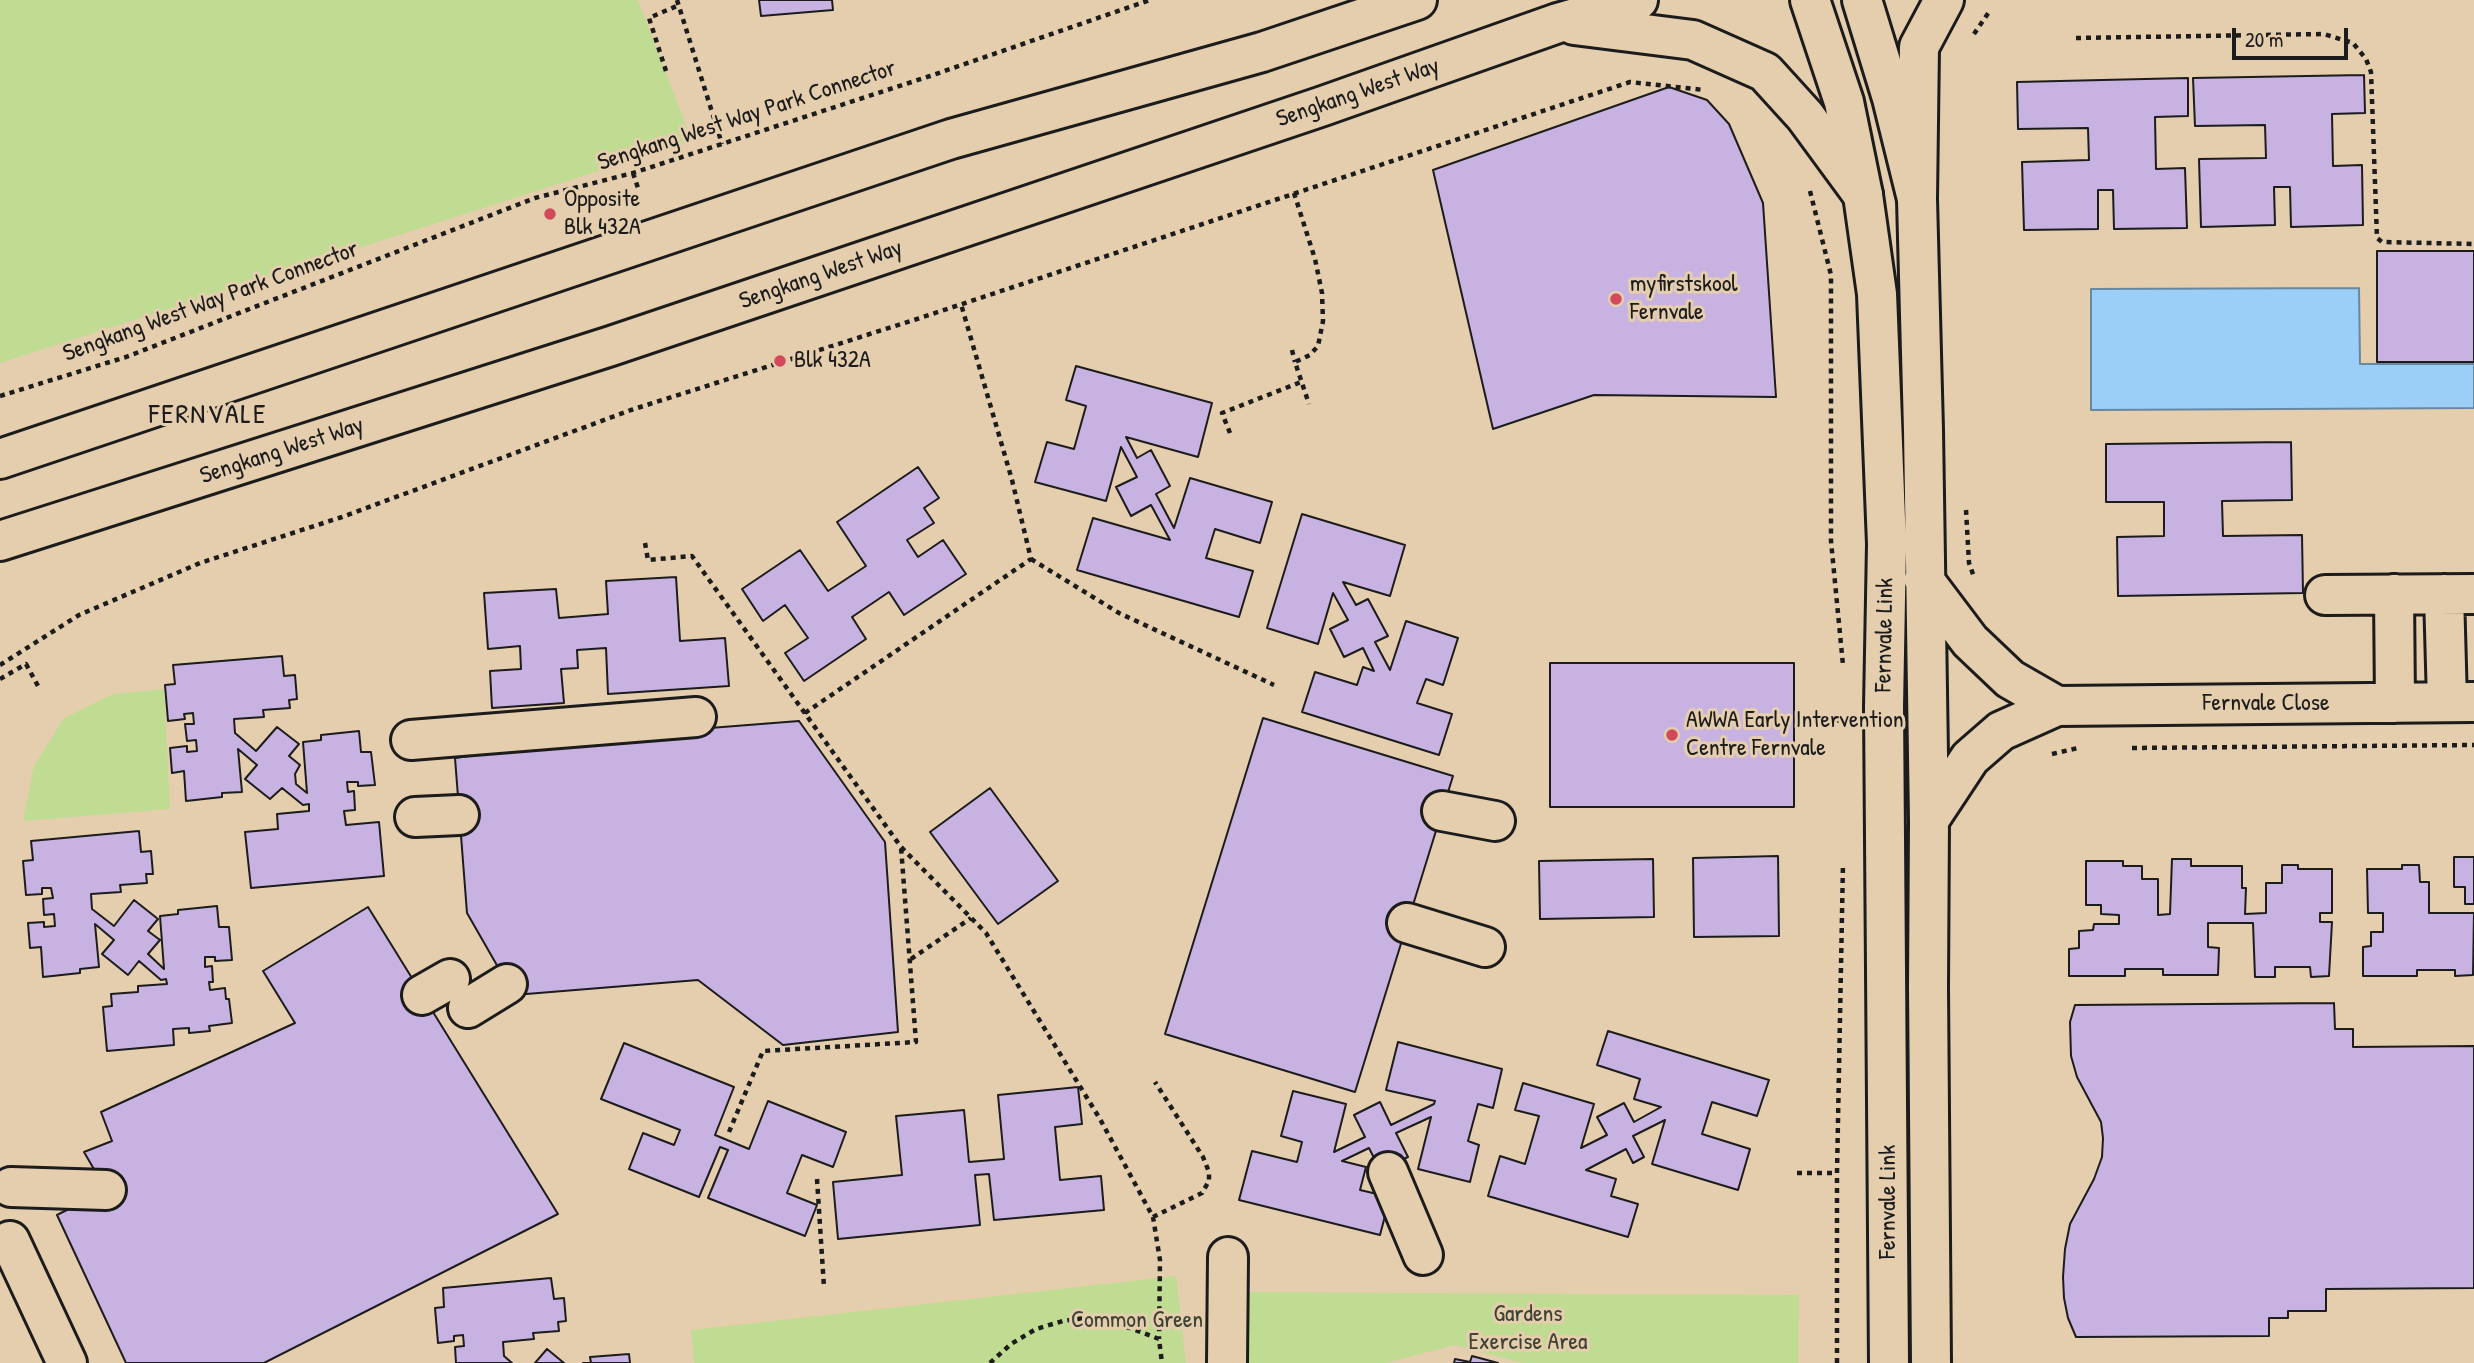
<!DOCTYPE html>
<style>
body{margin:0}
#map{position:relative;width:2474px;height:1363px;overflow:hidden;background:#e5ceae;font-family:"Patrick Hand",sans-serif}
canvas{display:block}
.scale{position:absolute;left:2232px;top:28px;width:116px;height:32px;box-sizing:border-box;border:4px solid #1c1c1c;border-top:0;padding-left:9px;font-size:21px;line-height:24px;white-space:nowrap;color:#1c1c1c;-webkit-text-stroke:5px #e5ceae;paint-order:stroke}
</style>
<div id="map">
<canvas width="2474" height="1363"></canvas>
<div class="scale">20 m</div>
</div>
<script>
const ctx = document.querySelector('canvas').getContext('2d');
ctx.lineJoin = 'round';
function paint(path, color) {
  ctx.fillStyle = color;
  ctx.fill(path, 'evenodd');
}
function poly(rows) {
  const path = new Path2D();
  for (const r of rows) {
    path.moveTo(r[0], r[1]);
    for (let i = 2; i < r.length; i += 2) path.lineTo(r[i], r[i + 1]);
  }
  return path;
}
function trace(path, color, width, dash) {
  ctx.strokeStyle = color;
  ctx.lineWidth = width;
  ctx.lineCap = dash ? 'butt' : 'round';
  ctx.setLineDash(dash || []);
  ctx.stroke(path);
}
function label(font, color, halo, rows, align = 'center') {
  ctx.font = font + ' "Patrick Hand",sans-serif';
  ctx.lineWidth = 6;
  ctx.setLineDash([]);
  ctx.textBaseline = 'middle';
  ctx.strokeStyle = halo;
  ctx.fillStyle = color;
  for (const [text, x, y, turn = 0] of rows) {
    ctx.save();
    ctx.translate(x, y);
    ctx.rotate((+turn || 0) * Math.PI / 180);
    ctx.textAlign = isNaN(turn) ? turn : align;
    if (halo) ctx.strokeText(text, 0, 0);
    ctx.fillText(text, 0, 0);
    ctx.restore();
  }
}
const green = poly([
 [0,0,638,0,692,141,0,363],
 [164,689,170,809,23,821,34,766,64,718,113,694],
 [1176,1276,1186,1363,694,1363,691,1330],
 [1224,1292,1799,1295,1798,1363,1522,1363,1455,1345,1386,1363,1235,1363]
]);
const water = poly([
 [2359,288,2360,364,2474,364,2474,408,2091,410,2091,289,2359,288]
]);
const building = poly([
 [759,0,832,0,833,10,761,16,759,0],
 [2364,75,2365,113,2332,114,2333,166,2362,165,2363,225,2291,227,2290,187,2274,187,2275,225,2201,227,2199,159,2266,158,2265,125,2195,126,2193,78,2364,75],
 [2188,78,2188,116,2155,117,2156,169,2185,168,2187,228,2114,229,2113,190,2098,190,2098,229,2024,230,2022,162,2089,160,2088,128,2018,129,2017,82,2188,78],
 [1669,87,1707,100,1729,124,1763,203,1776,397,1594,395,1493,429,1433,170,1669,87],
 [2377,251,2474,251,2474,362,2377,362,2377,251],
 [1076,366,1212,403,1198,457,1126,437,1137,458,1151,450,1170,486,1156,494,1174,528,1190,478,1272,502,1260,543,1215,529,1206,558,1253,571,1239,617,1077,570,1093,518,1170,540,1151,505,1131,516,1116,487,1137,477,1121,447,1106,501,1035,482,1047,442,1074,449,1086,406,1066,400,1076,366],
 [2291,442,2292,500,2222,501,2223,536,2302,535,2303,593,2118,596,2117,537,2164,536,2164,502,2106,502,2106,444,2291,442],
 [918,467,939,498,924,508,934,523,907,540,918,557,943,540,966,574,904,615,889,592,852,617,866,639,804,681,785,653,808,638,785,605,763,621,742,589,800,550,828,591,866,566,837,522,918,467],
 [1302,514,1405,545,1390,596,1343,582,1356,605,1368,599,1388,636,1375,642,1390,670,1406,621,1458,638,1443,685,1426,679,1417,703,1452,714,1439,755,1302,712,1315,672,1357,685,1363,667,1374,671,1363,648,1344,657,1330,629,1348,620,1333,593,1318,644,1267,628,1302,514],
 [676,577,680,641,725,638,729,686,608,694,606,648,577,650,578,668,561,669,564,703,492,708,490,671,521,669,520,646,488,649,484,593,556,589,559,618,608,614,606,581,676,577],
 [282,656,284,676,295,675,297,699,289,700,290,708,263,710,264,717,234,719,235,733,256,751,277,727,299,744,289,756,300,765,295,774,296,784,307,793,303,742,321,740,321,735,359,731,361,752,371,752,375,785,358,786,358,782,347,782,348,792,354,791,355,810,344,811,346,825,379,822,384,876,251,888,245,832,278,829,277,814,309,811,309,804,303,805,282,788,270,799,245,779,257,765,238,749,242,792,222,793,222,797,186,801,184,771,172,773,170,748,187,746,187,752,197,751,196,740,187,741,185,724,194,724,193,713,184,714,185,719,168,721,165,685,175,684,173,665,282,656],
 [1550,663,1794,663,1794,807,1550,807,1550,663],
 [1263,718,1453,776,1355,1092,1165,1034,1263,718],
 [799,721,885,842,898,1032,783,1045,698,980,514,995,467,913,455,758,608,736,799,721],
 [990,788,1058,881,998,924,930,832,990,788],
 [139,831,141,852,151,851,153,874,146,874,147,883,120,885,121,892,91,894,92,909,114,926,134,900,158,919,148,931,160,940,148,954,164,969,160,916,178,914,178,910,217,906,219,927,229,927,232,960,215,961,215,957,205,957,205,967,212,966,213,982,209,982,210,990,225,988,226,999,229,999,232,1023,209,1026,210,1031,189,1033,189,1028,173,1029,174,1045,107,1051,103,1007,112,1006,111,994,138,992,138,986,167,984,166,979,161,980,139,961,128,975,102,954,114,940,95,924,99,967,80,969,80,973,43,977,41,947,30,948,28,923,44,922,44,927,55,926,54,914,44,915,43,899,53,898,51,888,42,888,42,894,26,895,23,861,33,860,31,841,139,831],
 [1778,856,1779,936,1694,937,1693,858,1778,856],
 [2454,857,2474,857,2474,904,2465,904,2465,887,2454,887,2454,857],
 [1653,859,1654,917,1540,919,1539,861,1653,859],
 [2172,859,2191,859,2191,866,2242,866,2242,888,2246,888,2245,914,2266,913,2266,883,2282,883,2282,865,2298,865,2298,869,2332,869,2332,913,2320,913,2320,922,2332,922,2329,976,2311,977,2310,967,2275,967,2275,977,2255,977,2253,923,2208,923,2208,947,2219,948,2218,975,2163,975,2163,969,2125,969,2125,976,2069,976,2069,949,2079,948,2079,931,2093,930,2094,924,2119,924,2119,915,2101,914,2101,905,2086,905,2086,861,2123,861,2123,866,2142,866,2142,879,2158,879,2158,915,2170,914,2172,859],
 [2402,865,2419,865,2420,882,2429,882,2429,913,2474,913,2473,975,2455,976,2455,970,2417,970,2417,976,2363,976,2363,947,2371,946,2371,932,2383,932,2383,913,2368,913,2367,869,2402,869,2402,865],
 [368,907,558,1214,264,1363,126,1363,57,1215,106,1190,84,1152,112,1141,101,1112,295,1023,263,971,368,907],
 [2334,1003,2335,1029,2353,1029,2353,1047,2474,1046,2474,1288,2326,1289,2326,1311,2288,1311,2288,1318,2269,1318,2269,1336,2076,1337,2068,1318,2064,1298,2063,1277,2065,1249,2070,1224,2094,1179,2102,1157,2103,1138,2101,1122,2077,1077,2071,1056,2070,1022,2075,1005,2334,1003],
 [1608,1031,1769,1080,1757,1116,1712,1102,1702,1134,1750,1149,1738,1190,1652,1164,1665,1120,1633,1136,1644,1157,1633,1163,1626,1149,1586,1170,1616,1179,1611,1196,1638,1204,1628,1237,1488,1196,1500,1156,1525,1164,1539,1116,1515,1110,1523,1083,1594,1104,1581,1148,1607,1135,1597,1117,1624,1103,1634,1122,1661,1107,1634,1099,1640,1079,1597,1065,1608,1031],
 [1398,1042,1502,1069,1493,1108,1478,1104,1468,1141,1479,1145,1470,1182,1418,1169,1431,1117,1396,1133,1408,1157,1380,1170,1369,1148,1342,1161,1366,1167,1360,1190,1390,1197,1380,1235,1239,1200,1252,1151,1297,1162,1302,1142,1281,1136,1293,1091,1346,1104,1334,1152,1365,1137,1354,1115,1380,1102,1391,1125,1434,1104,1435,1101,1386,1090,1398,1042],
 [624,1043,734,1087,715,1135,749,1149,768,1101,846,1132,833,1167,802,1155,787,1193,817,1205,805,1236,708,1198,728,1150,720,1147,699,1197,629,1169,643,1133,674,1145,680,1130,601,1099,624,1043],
 [1078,1087,1082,1124,1055,1127,1060,1180,1101,1176,1104,1210,994,1220,989,1174,975,1175,980,1225,838,1239,833,1182,902,1175,896,1116,964,1110,969,1162,1004,1159,998,1095,1078,1087],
 [551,1278,554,1299,564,1298,566,1321,558,1322,559,1331,533,1333,534,1339,503,1342,504,1356,512,1363,456,1363,455,1347,464,1346,463,1335,454,1336,454,1341,438,1343,435,1308,444,1307,443,1288,551,1278],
 [547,1349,564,1363,535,1363,547,1349],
 [629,1354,630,1363,583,1363,591,1363,590,1357,629,1354],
 [1472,1356,1498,1363,1454,1363,1455,1359,1470,1362,1472,1356]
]);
const path = poly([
 [677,0,722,144],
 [1974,34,1989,12],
 [2076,38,2324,34,2353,43,2366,59,2371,72,2377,238,2382,242,2474,244],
 [666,71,649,18,679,5],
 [633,173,639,191],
 [1810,191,1831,275,1831,541,1843,665],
 [1294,193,1315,259,1322,293,1323,321,1318,346,1310,355,1295,362,1309,404],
 [1292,350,1295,362],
 [0,396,126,357,535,198,633,173,930,76,1150,0],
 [1230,433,1222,413,1301,382],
 [1966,510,1969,563,1974,577],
 [645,543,648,560,692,556,901,847,986,933,1100,1119,1153,1217,1160,1260,1159,1339],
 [1031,559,1119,613,1274,685],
 [0,665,79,615,200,563,342,517,631,410,917,319,1630,82,1704,90],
 [0,679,26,664,38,686],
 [805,713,1031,559,1012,480,961,304],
 [1825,721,1845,720],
 [2132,748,2474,745],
 [2052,754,2078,748],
 [911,959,971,918],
 [729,1132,763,1051,916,1042,901,847],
 [1797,1173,1837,1173],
 [817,1179,824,1287],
 [1153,1217,1202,1193,1209,1181,1209,1172,1203,1157,1155,1082],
 [990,1363,1011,1344,1036,1329,1063,1321,1084,1318,1130,1328,1159,1339,1162,1363],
 [1837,1363,1837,1173,1843,863]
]);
const minor = poly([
 [1810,0,1844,102,1863,195,1877,294,1887,544,1884,707,1889,1363],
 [1862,0,1892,98,1917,199,1923,430,1929,820,1928,987,1931,1363],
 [1924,580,1970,641,2010,679,2057,706],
 [2394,594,2395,703],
 [2444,594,2447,702],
 [2325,595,2474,594],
 [411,740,696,717],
 [1442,811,1495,821],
 [415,817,459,815],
 [1929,820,1970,758,2001,731,2057,706,2474,702],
 [1407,923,1485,947],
 [422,995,450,979],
 [468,1008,507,984],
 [1388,1172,1423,1255],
 [11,1187,106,1190],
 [10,1241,67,1363],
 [1227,1363,1228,1257]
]);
const major = poly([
 [1574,25,1693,40,1765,72,1805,116,1863,195],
 [1917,199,1919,47,1944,0],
 [0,459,951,139,1262,52,1417,0],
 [0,541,611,346,1323,106,1558,23,1638,0]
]);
const markers = [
 [550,214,7,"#d1495b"],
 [1616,299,7,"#d1495b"],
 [780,361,7,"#d1495b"],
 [1672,735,7,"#d1495b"]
];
const streetNames = [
 ["Sengkang West Way",1358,93,-19],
 ["Sengkang West Way Park Connector",747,116,-18],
 ["Sengkang West Way",821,275,-19],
 ["Sengkang West Way Park Connector",211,302,-20],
 ["Sengkang West Way",282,451,-18],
 ["Fernvale Link",1885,635,-89],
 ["Fernvale Close",2266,704],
 ["Fernvale Link",1889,1202,-90]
];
const poiNames = [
 ["Opposite",564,200],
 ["Blk 432A",564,228],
 ["myfirstskool",1630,285],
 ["Fernvale",1630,313],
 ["Blk 432A",794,361],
 ["AWWA Early Intervention",1686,721],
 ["Centre Fernvale",1686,749]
];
const parkNames = [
 ["Gardens",1528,1315],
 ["Exercise Area",1528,1343],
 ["Common Green",1137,1321]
];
const quarterNames = [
 ["FERNVALE",208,416]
];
paint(green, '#c0db92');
paint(water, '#9bcff8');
trace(water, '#6887a0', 2);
paint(building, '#c8b2e1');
trace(building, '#1c1c1c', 2);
trace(minor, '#1c1c1c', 44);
trace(major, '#1c1c1c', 44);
trace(path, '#1c1c1c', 4.5, [5, 5]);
trace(minor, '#e5ceae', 38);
trace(major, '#e5ceae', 38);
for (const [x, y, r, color] of markers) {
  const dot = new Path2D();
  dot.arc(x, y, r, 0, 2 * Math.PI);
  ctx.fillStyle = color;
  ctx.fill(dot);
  trace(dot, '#e5ceae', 2.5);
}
label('24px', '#1c1c1c', '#e5ceae', streetNames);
label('24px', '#1c1c1c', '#e5ceae', poiNames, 'left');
label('24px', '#3d4234', '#e5ceae', parkNames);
ctx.letterSpacing = '2px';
label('28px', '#1c1c1c', '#e5ceae', quarterNames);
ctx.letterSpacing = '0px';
</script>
